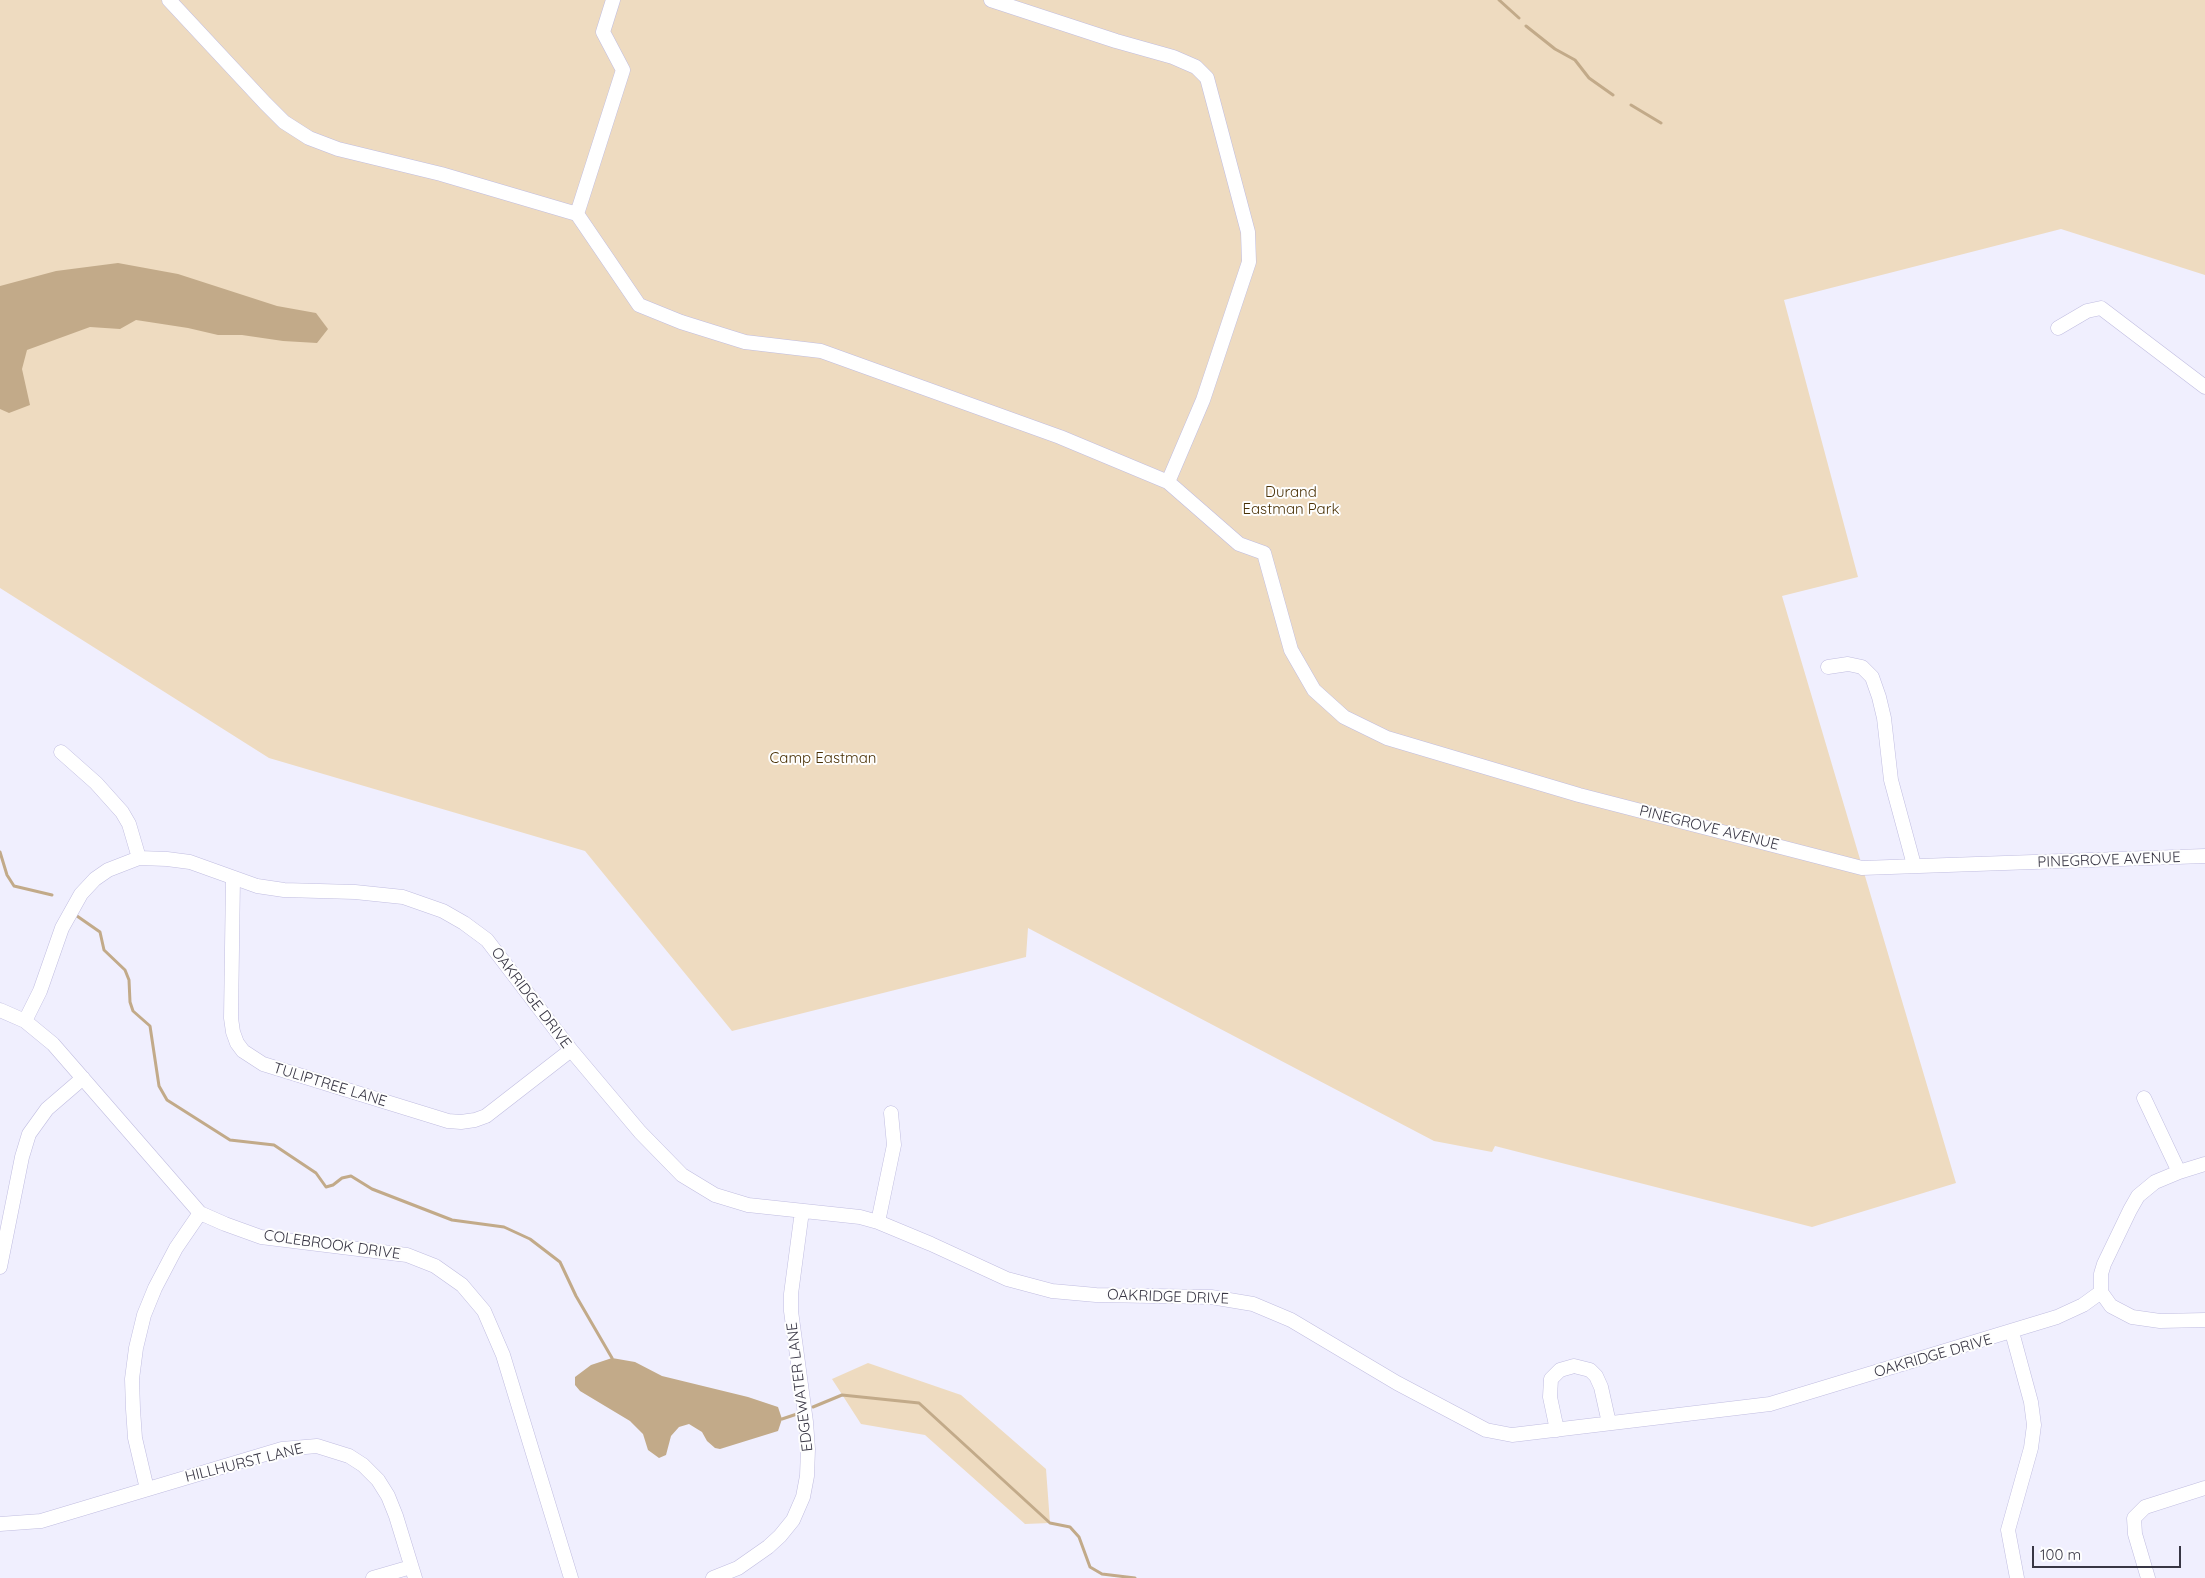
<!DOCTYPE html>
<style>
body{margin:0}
#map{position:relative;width:2205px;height:1578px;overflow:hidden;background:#f0effe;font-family:Quicksand,sans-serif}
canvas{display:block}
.scale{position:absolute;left:2032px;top:1546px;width:149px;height:22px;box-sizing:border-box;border:2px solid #383644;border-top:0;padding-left:6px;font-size:15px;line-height:18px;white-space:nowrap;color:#383644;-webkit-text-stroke:4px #fefefe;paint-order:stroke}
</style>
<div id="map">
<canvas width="2205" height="1578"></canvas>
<div class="scale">100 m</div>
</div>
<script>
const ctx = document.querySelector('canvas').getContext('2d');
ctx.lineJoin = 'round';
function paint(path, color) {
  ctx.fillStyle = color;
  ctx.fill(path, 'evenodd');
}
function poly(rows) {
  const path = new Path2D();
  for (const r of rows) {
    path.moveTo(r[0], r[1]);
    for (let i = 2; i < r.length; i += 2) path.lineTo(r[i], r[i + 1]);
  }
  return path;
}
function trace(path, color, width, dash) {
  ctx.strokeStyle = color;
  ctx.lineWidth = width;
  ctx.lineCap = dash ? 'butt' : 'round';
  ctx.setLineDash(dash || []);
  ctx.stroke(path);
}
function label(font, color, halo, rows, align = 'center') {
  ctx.font = font + ' Quicksand,sans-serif';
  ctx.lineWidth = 4;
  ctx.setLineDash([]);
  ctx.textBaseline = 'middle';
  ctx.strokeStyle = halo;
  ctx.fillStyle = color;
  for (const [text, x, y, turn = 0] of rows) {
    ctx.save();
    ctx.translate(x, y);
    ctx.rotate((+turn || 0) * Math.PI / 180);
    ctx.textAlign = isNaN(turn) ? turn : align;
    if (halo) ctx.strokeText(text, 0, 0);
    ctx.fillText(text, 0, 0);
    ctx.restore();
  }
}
const green = poly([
 [0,0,2205,0,2205,275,2061,229,1784,300,1858,577,1782,596,1956,1183,1812,1227,1495,1146,1492,1152,1434,1141,1028,928,1026,957,732,1031,585,851,269,758,0,588],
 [868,1363,961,1395,1046,1469,1050,1523,1025,1524,925,1435,861,1424,832,1379]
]);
const water = poly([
 [118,263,178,274,277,306,316,313,328,329,317,343,283,341,242,335,218,335,188,328,136,320,120,329,90,327,27,350,22,369,30,405,9,413,0,409,0,286,56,271],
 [612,1358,635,1362,662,1376,748,1397,778,1407,782,1419,778,1431,720,1449,715,1448,707,1441,702,1432,689,1424,679,1427,671,1436,666,1455,659,1458,648,1450,643,1434,630,1421,580,1391,575,1385,575,1377,591,1365]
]);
const stream = poly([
 [1499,0,1519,18],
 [1526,26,1555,49,1575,60,1589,78,1613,95],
 [1631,105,1661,123],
 [0,852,7,875,14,886,52,895],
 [77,916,100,932,104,950,125,970,129,980,130,1002,133,1011,150,1026,159,1086,167,1100,230,1140,274,1145,316,1173,326,1187,333,1185,342,1178,351,1176,372,1189,452,1220,504,1227,530,1239,560,1262,576,1296,612,1358],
 [813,1407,842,1395,919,1403,1050,1523,1070,1527,1079,1537,1090,1567,1102,1574,1135,1578],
 [782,1419,797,1414]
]);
const minor = poly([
 [169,0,265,103,284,122,309,138,338,149,441,174,577,214,639,305,681,322,745,342,821,351,1060,437,1168,482,1239,544,1264,553,1291,650,1314,690,1344,717,1387,738,1579,795,1862,868,2205,856],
 [991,0,1116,41,1173,57,1196,67,1207,78,1248,232,1249,262,1203,400,1168,482],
 [577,214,623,70,603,32,613,0],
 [2058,328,2087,311,2101,308,2205,387],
 [1828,667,1848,664,1862,667,1872,677,1879,697,1884,718,1891,780,1914,865],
 [61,752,96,783,122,812,129,824,139,858],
 [233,878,231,1018,233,1032,237,1043,243,1051,263,1064,448,1121,461,1122,475,1120,486,1116,571,1050],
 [0,1010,25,1021,53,1044,200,1213,225,1224,261,1237,407,1255,435,1266,462,1285,484,1311,503,1355,571,1578],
 [25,1021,40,991,62,928,81,894,95,879,108,870,139,858,167,859,190,862,257,886,284,890,355,892,403,897,443,911,464,923,487,940,571,1050,640,1132,682,1175,715,1195,748,1205,860,1217,878,1222,931,1244,1007,1279,1052,1291,1096,1295,1211,1297,1253,1304,1291,1320,1397,1383,1486,1430,1512,1435,1770,1404,2057,1317,2083,1305,2101,1292,2101,1274,2104,1264,2130,1210,2138,1196,2155,1182,2179,1172,2205,1164],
 [2144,1098,2179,1172],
 [878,1222,894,1145,891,1113],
 [0,1267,22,1157,29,1134,47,1109,83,1078],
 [2101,1292,2111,1306,2132,1317,2160,1321,2205,1320],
 [2012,1332,2031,1402,2034,1425,2031,1448,2008,1530,2017,1578],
 [1557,1430,1550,1397,1551,1379,1560,1370,1574,1366,1590,1370,1596,1376,1601,1387,1609,1423],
 [147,1489,135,1438,133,1409,132,1379,136,1348,144,1315,155,1288,176,1248,200,1213],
 [0,1524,41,1521,282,1449,317,1446,349,1456,363,1465,378,1480,388,1496,396,1516,415,1578],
 [373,1578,411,1567],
 [713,1578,738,1568,768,1547,780,1536,793,1520,803,1497,807,1476,808,1449,806,1422,791,1311,791,1294,802,1211],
 [2148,1578,2135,1534,2134,1518,2145,1507,2205,1488]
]);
const parkNames = [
 ["Durand",1291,492],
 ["Eastman Park",1291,509],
 ["Camp Eastman",823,758]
];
const streetNames = [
 ["PINEGROVE AVENUE",1709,828,14],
 ["PINEGROVE AVENUE",2109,860,-2],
 ["OAKRIDGE DRIVE",531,998,53],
 ["TULIPTREE LANE",330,1085,17],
 ["COLEBROOK DRIVE",332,1245,8],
 ["OAKRIDGE DRIVE",1168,1297,2],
 ["OAKRIDGE DRIVE",1933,1356,-16],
 ["EDGEWATER LANE",800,1387,-97],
 ["HILLHURST LANE",244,1463,-14]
];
paint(green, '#eedbc0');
paint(water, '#c2aa89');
trace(stream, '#c2aa89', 3);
trace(minor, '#c0bde0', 15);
trace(minor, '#fff', 14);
label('15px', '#493004', '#fefefe', parkNames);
label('15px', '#383644', '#fefefe', streetNames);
</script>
